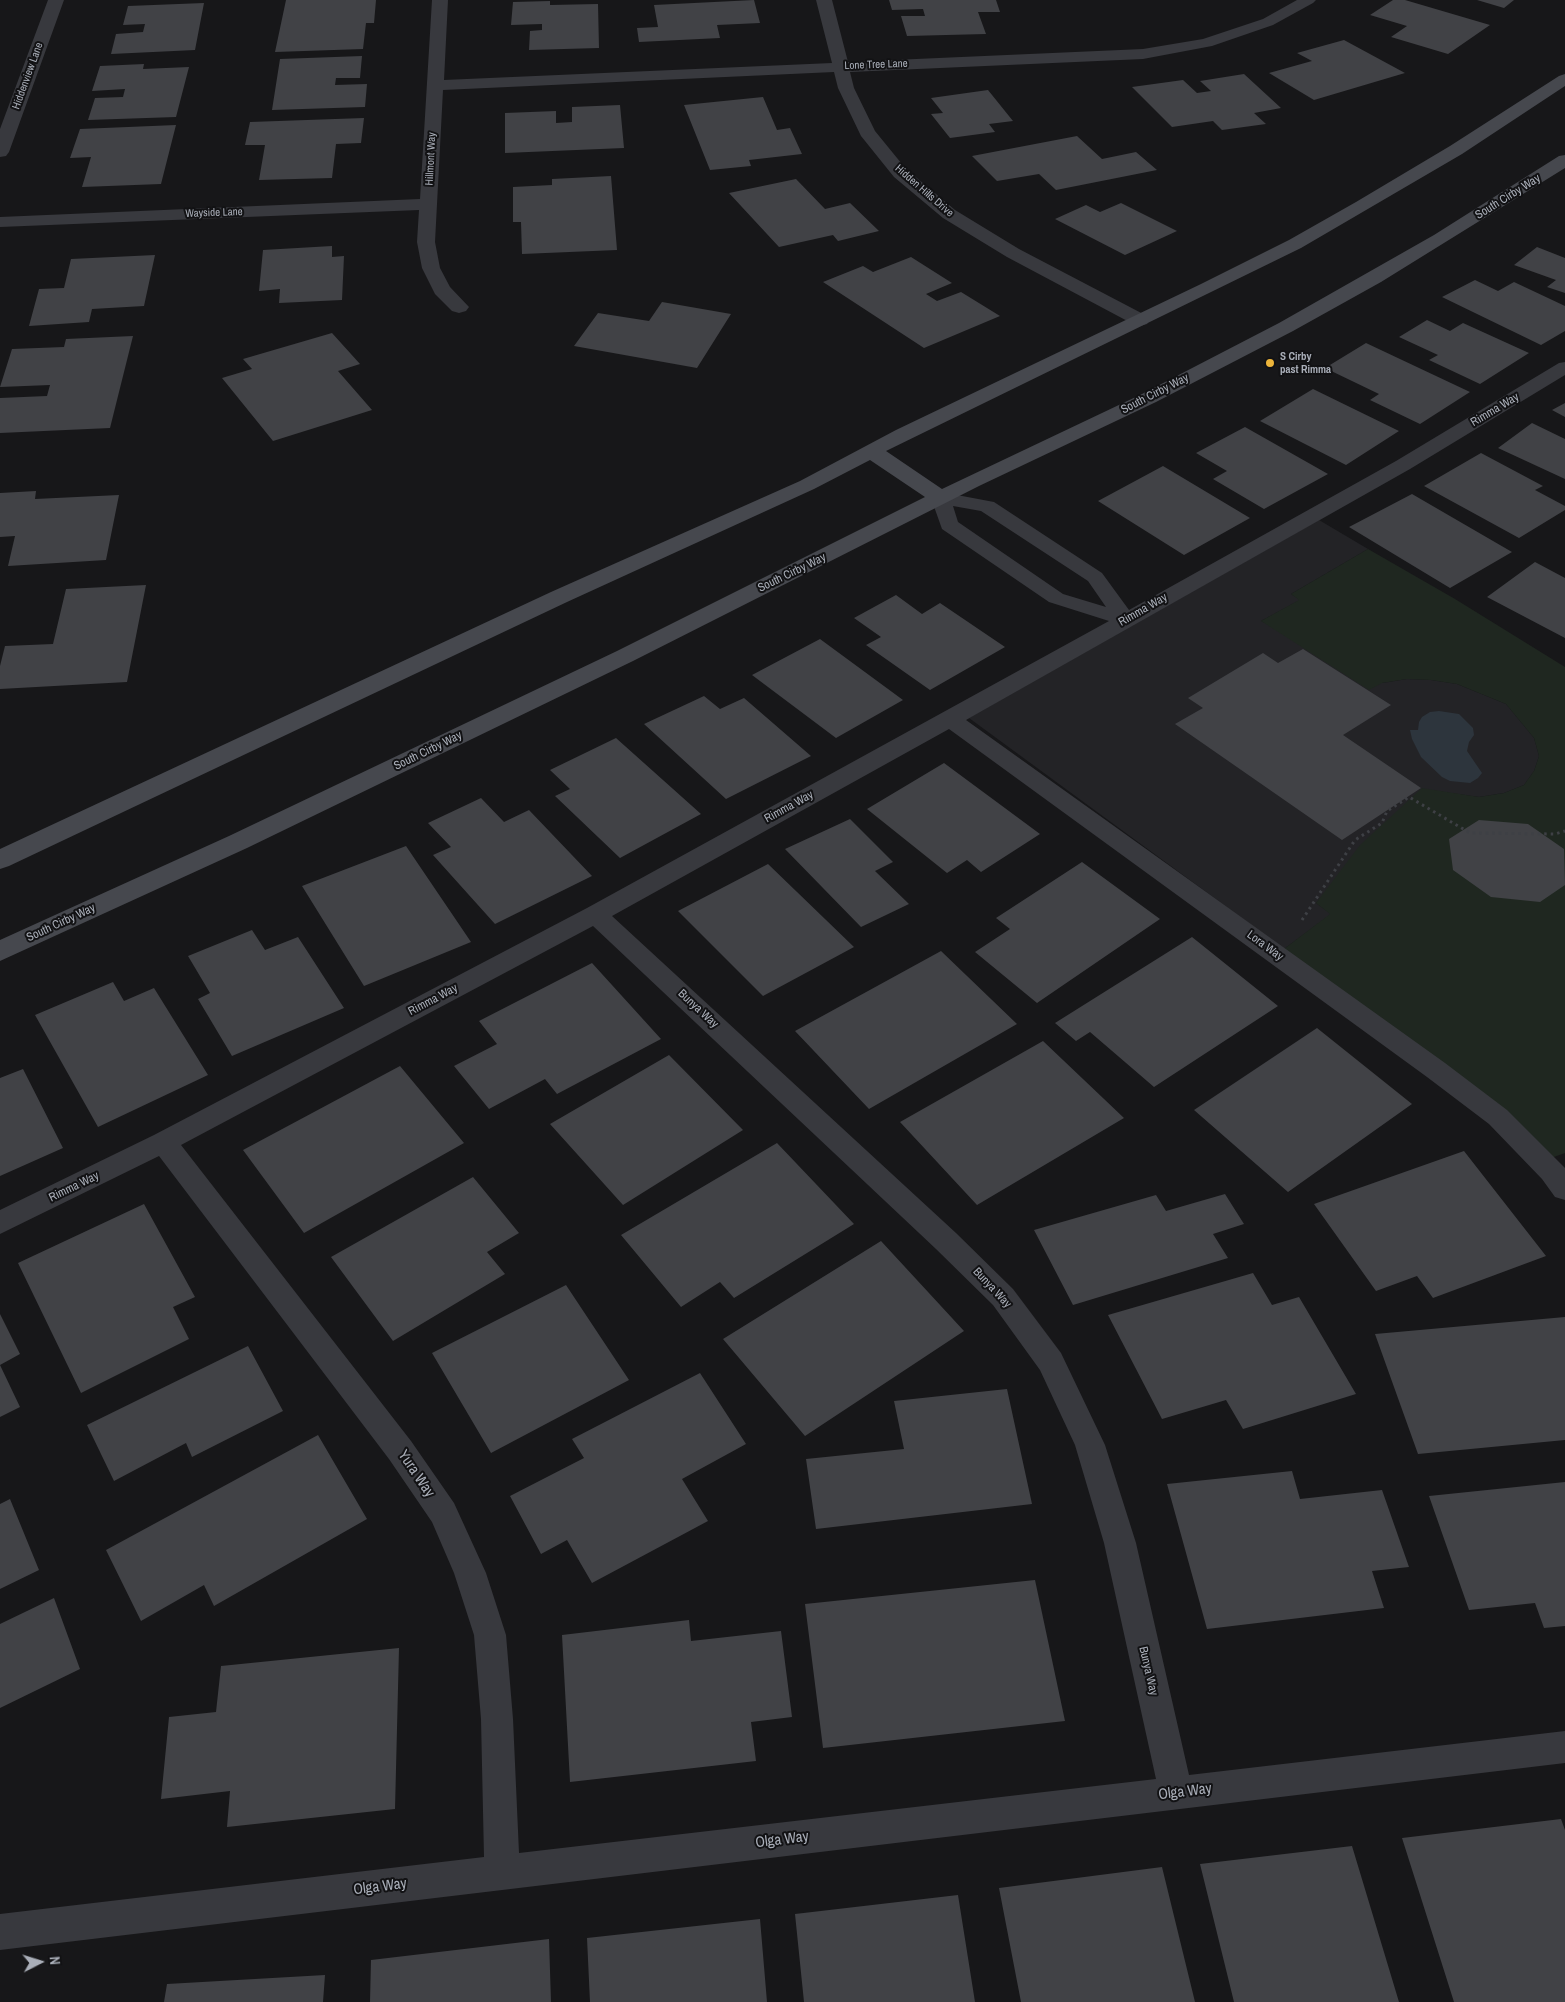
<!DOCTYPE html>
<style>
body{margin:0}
#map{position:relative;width:1565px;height:2002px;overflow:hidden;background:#171719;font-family:"Archivo Narrow",sans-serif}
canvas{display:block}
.north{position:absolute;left:15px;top:1937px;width:50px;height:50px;-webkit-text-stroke:4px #121214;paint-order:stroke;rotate:85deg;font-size:14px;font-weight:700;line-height:20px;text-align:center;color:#a9aeb8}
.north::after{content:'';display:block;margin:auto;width:18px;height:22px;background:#a9aeb8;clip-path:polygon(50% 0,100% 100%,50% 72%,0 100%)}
</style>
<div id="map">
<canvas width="1565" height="2002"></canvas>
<div class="north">N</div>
</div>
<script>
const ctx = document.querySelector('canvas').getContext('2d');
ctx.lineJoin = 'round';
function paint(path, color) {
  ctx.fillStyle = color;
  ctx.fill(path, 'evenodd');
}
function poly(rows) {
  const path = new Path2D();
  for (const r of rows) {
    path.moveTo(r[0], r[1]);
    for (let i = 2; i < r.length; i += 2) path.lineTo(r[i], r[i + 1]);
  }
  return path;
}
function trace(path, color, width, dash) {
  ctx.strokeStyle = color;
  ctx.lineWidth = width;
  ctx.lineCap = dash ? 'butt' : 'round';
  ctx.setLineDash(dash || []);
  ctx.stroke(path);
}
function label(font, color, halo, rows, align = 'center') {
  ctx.font = font + ' "Archivo Narrow",sans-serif';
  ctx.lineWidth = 4;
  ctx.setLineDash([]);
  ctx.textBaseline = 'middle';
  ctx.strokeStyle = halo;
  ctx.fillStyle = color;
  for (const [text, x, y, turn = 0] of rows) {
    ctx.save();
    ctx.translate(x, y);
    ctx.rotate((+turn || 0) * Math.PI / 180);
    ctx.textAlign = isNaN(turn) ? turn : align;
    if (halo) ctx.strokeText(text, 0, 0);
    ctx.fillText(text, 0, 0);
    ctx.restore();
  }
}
const built = poly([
 [1319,520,1368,549,1291,594,1300,600,1261,621,1382,683,1407,679,1431,680,1457,684,1506,704,1534,738,1539,756,1534,771,1524,785,1504,793,1479,797,1422,789,1316,903,1331,914,1284,949,969,718]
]);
const green = poly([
 [1368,549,1455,599,1565,667,1565,1153,1551,1158,1284,949,1330,914,1316,903,1360,845,1422,788,1479,797,1504,793,1524,785,1534,771,1539,756,1534,738,1506,704,1457,684,1431,680,1407,679,1382,683,1369,690,1261,621,1299,600,1291,594]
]);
const water = poly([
 [1439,711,1459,714,1473,728,1474,735,1469,742,1467,751,1482,773,1478,778,1470,783,1450,781,1442,777,1421,757,1412,739,1410,730,1418,730,1419,722,1422,717,1430,712]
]);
const building = poly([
 [286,0,376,0,374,23,366,23,363,49,275,52],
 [754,0,760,23,717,25,720,38,639,42,637,28,658,27,654,5],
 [889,0,996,0,1000,12,978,12,986,34,907,36,901,16,925,16,923,9,892,10],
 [1393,0,1405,0,1490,25,1448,54,1391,37,1407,26,1370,15],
 [1477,0,1514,0,1504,8],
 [550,1,550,5,598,4,599,48,529,50,530,31,542,30,542,24,511,25,513,2],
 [204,3,195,50,111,54,116,34,143,32,145,24,123,25,128,6],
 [1344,40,1405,73,1314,100,1269,73,1312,61,1297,53],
 [362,56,360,78,336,78,335,85,367,84,365,107,272,110,280,59],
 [144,64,143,69,189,67,176,117,88,120,95,98,123,97,125,89,92,91,100,66],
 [1244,74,1281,108,1254,113,1266,124,1222,130,1213,121,1172,127,1132,87,1183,80,1197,93,1211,91,1200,81],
 [988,90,1013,121,989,124,995,132,950,138,931,114,943,113,931,98],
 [763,97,777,130,790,128,802,154,749,160,751,166,710,170,684,105],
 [620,105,624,148,505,153,505,113,556,111,556,123,572,122,572,107],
 [364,118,361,143,336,144,332,178,259,180,265,145,245,145,250,122],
 [176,125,161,184,82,187,91,157,70,158,80,129],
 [1077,136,1102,159,1136,152,1157,170,1056,190,1039,174,997,181,972,156],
 [611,176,617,250,522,254,521,222,513,222,513,187,552,185,552,179],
 [796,179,825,209,850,203,879,231,838,241,833,235,779,247,729,193],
 [1121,203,1177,231,1125,255,1055,219,1086,205,1100,212],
 [332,246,332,257,344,256,342,300,279,303,280,289,259,291,263,250],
 [1537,247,1565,258,1565,293,1547,287,1556,280,1514,265],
 [155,255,144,306,92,309,89,322,29,326,39,289,64,288,71,259],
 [911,257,952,283,926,294,937,301,961,292,1000,316,924,348,823,282,863,266,873,272],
 [1475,280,1498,291,1514,282,1565,306,1565,331,1541,345,1442,297],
 [662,302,731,314,697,368,574,346,598,313,649,321],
 [1427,320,1450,331,1463,323,1529,353,1480,384,1429,360,1438,355,1399,337],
 [332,333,360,364,338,371,372,410,273,441,222,378,252,369,243,359],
 [133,336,110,428,0,433,0,398,47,396,50,385,0,387,12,349,64,347,66,339],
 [1366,343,1470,392,1420,424,1370,400,1379,394,1325,368],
 [1313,389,1399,431,1346,465,1260,421],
 [1565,403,1565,417,1552,410],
 [1532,423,1565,439,1565,479,1498,448],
 [1245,427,1328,474,1264,509,1213,479,1227,471,1196,453],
 [1481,453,1543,486,1535,490,1565,506,1565,510,1519,538,1424,486],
 [1163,466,1250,518,1184,555,1098,501],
 [36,491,35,499,119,495,106,560,8,566,15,536,0,537,0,493],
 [1412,494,1512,552,1450,588,1349,527],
 [1535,562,1565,578,1565,638,1487,597],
 [146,585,127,682,0,689,0,666,5,646,53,644,66,589],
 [896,595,922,614,940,603,1005,647,930,690,866,645,881,637,854,618],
 [820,639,903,700,836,738,752,675],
 [1303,649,1391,705,1343,735,1421,788,1342,840,1175,724,1203,708,1188,698,1263,653,1278,663],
 [704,696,720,709,744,698,811,756,726,799,644,724],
 [616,738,701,814,620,858,555,796,570,789,550,770],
 [944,763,1040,834,981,872,967,860,947,873,867,809],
 [481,798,504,822,529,810,592,876,495,924,433,855,451,847,428,823],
 [850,819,893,862,875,871,909,904,861,927,785,849],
 [1479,820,1528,824,1564,849,1565,885,1540,902,1491,897,1453,870,1449,839],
 [406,846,471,942,364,986,302,886],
 [1082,862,1160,919,1037,1003,975,952,1010,929,996,918],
 [768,864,854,947,763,996,678,911],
 [252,930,265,950,298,937,344,1008,232,1056,198,999,210,993,188,956],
 [1192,937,1278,1006,1154,1087,1090,1032,1076,1041,1055,1023],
 [941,951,1017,1024,869,1109,795,1031],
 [592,963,661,1039,557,1094,545,1079,489,1109,454,1066,497,1044,479,1021],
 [113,982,124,1001,154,988,208,1075,98,1127,35,1015],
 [1317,1028,1412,1104,1288,1192,1194,1110],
 [1043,1041,1124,1118,977,1205,900,1122],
 [669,1055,743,1130,623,1205,550,1124],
 [400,1066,464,1143,304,1233,243,1150],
 [23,1069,63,1148,0,1176,0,1078],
 [777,1143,854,1224,734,1298,720,1282,681,1307,621,1235],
 [1464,1151,1546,1256,1433,1298,1417,1276,1376,1291,1314,1204],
 [473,1177,519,1233,487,1252,505,1274,393,1341,331,1257],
 [1225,1194,1244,1224,1213,1234,1228,1258,1073,1305,1034,1230,1156,1195,1166,1211],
 [144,1204,195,1297,173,1307,189,1339,81,1393,18,1263],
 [881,1241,964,1331,805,1436,723,1339],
 [1253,1273,1272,1305,1299,1297,1356,1394,1243,1429,1226,1400,1162,1419,1108,1315],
 [566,1285,629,1380,491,1453,432,1353],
 [0,1314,20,1354,0,1365],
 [1565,1317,1565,1440,1418,1454,1375,1334],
 [248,1346,283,1411,192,1457,186,1443,114,1481,87,1425],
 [0,1365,20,1407,0,1417],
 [700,1373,746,1444,682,1479,708,1521,592,1583,567,1540,541,1554,510,1496,584,1458,572,1439],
 [1007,1389,1032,1504,816,1529,806,1459,904,1449,894,1401],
 [318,1435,367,1519,214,1606,204,1585,141,1621,106,1550],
 [1292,1471,1300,1499,1382,1490,1409,1567,1372,1571,1384,1608,1207,1629,1167,1484],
 [1565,1482,1565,1626,1544,1628,1535,1603,1469,1610,1429,1496],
 [10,1499,39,1570,0,1589,0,1504],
 [1035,1580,1065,1721,823,1748,805,1604],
 [54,1598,80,1669,0,1708,0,1624],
 [689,1620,691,1641,781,1631,792,1717,751,1722,756,1761,570,1782,562,1635],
 [399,1648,395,1809,227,1827,230,1791,161,1799,169,1717,216,1712,221,1666],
 [1561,1819,1565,1830,1565,2002,1454,2002,1402,1838],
 [1352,1846,1399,2002,1234,2002,1200,1864],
 [1162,1867,1195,2002,1021,2002,999,1888],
 [958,1895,975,2002,804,2002,795,1914],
 [760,1919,767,2002,590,2002,587,1938],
 [549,1939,551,2002,370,2002,371,1960],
 [325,1975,323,2002,164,2002,167,1984]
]);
const path = poly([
 [1302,920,1355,840,1382,823,1387,811,1409,797,1470,833,1555,834,1565,831]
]);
const lane = poly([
 [1565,362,1565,375,1410,469,966,720,1445,1063,1507,1110,1565,1168,1565,1200,1555,1197,1542,1179,1489,1124,1427,1077,949,729,612,916,956,1233,1013,1289,1061,1353,1105,1445,1136,1543,1189,1775,1565,1731,1565,1763,0,1950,0,1914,484,1857,481,1719,474,1635,454,1573,432,1522,389,1459,159,1156,0,1234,0,1210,154,1135,587,908,1109,621,1049,602,942,529,931,498,934,494,941,492,994,502,1102,573,1129,610,1396,461,1559,363,1565,362],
 [953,506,981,511,1088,581,1106,607,1063,594,958,522,953,506],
 [593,926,936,1249,993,1305,1040,1370,1075,1445,1104,1543,1156,1779,519,1853,513,1719,506,1635,486,1573,454,1503,411,1441,181,1145,593,926]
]);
const street = poly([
 [48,0,64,0,9,152,6,156,0,157,0,129,48,0],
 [432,0,448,0,444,80,832,63,816,0,832,0,848,62,1143,49,1203,39,1263,19,1297,0,1316,0,1313,3,1273,25,1212,46,1143,59,850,72,854,88,875,131,906,169,955,210,1019,249,1147,316,1150,320,1147,324,1140,326,1133,324,1007,257,943,218,894,177,861,136,838,88,834,72,443,90,435,242,440,268,450,287,469,307,466,311,459,313,452,311,435,294,422,268,417,242,419,210,0,227,0,217,420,199,432,0]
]);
const secondary = poly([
 [1565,74,1565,86,1462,154,1301,248,886,451,942,489,1142,394,1279,323,1434,235,1559,156,1565,155,1565,168,1381,282,1293,331,1156,402,979,486,633,661,247,848,0,961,0,940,229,836,617,651,925,497,870,460,814,489,567,602,9,866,0,869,0,849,551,592,800,481,896,430,1201,284,1289,240,1356,202,1450,146,1559,76,1565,74]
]);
const markers = [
 [1270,363,5,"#edb53b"]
];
const farStreetnames = [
 ["Lone Tree Lane",876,65,-2],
 ["Hiddenview Lane",28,76,-70],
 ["Hillmont Way",431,159,-87],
 ["Hidden Hills Drive",924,191,41],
 ["Wayside Lane",214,213,-2]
];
const farPoinames = [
 ["S Cirby",1280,357],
 ["past Rimma",1280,370]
];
const streetNames = [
 ["South Cirby Way",1508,197,-32],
 ["South Cirby Way",1155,394,-27],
 ["Rimma Way",1495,410,-31],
 ["South Cirby Way",792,573,-26],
 ["Rimma Way",1143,610,-30],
 ["South Cirby Way",428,751,-26],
 ["Rimma Way",789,807,-29],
 ["South Cirby Way",61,923,-25],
 ["Lora Way",1265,946,36],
 ["Rimma Way",433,1000,-28],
 ["Bunya Way",698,1009,43],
 ["Rimma Way",74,1187,-26],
 ["Bunya Way",992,1288,47],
 ["Bunya Way",1148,1671,77]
];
const nearStreetnames = [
 ["Yura Way",416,1474,56],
 ["Olga Way",1185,1792,-7],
 ["Olga Way",782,1840,-7],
 ["Olga Way",380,1887,-7]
];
paint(built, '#232326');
paint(green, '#1f2720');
paint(water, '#2d353d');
paint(building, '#414246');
trace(path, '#3e4045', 3, [2.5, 4]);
paint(lane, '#38393e');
paint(street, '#38393e');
paint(secondary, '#46484e');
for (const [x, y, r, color] of markers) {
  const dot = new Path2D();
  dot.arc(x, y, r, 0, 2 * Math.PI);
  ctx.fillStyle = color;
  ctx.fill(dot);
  trace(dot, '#121214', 2);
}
label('11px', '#a9aeb8', '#121214', farStreetnames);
label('bold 11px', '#a9aeb8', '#121214', farPoinames, 'left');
label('12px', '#a9aeb8', '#121214', streetNames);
label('15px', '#a9aeb8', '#121214', nearStreetnames);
</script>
